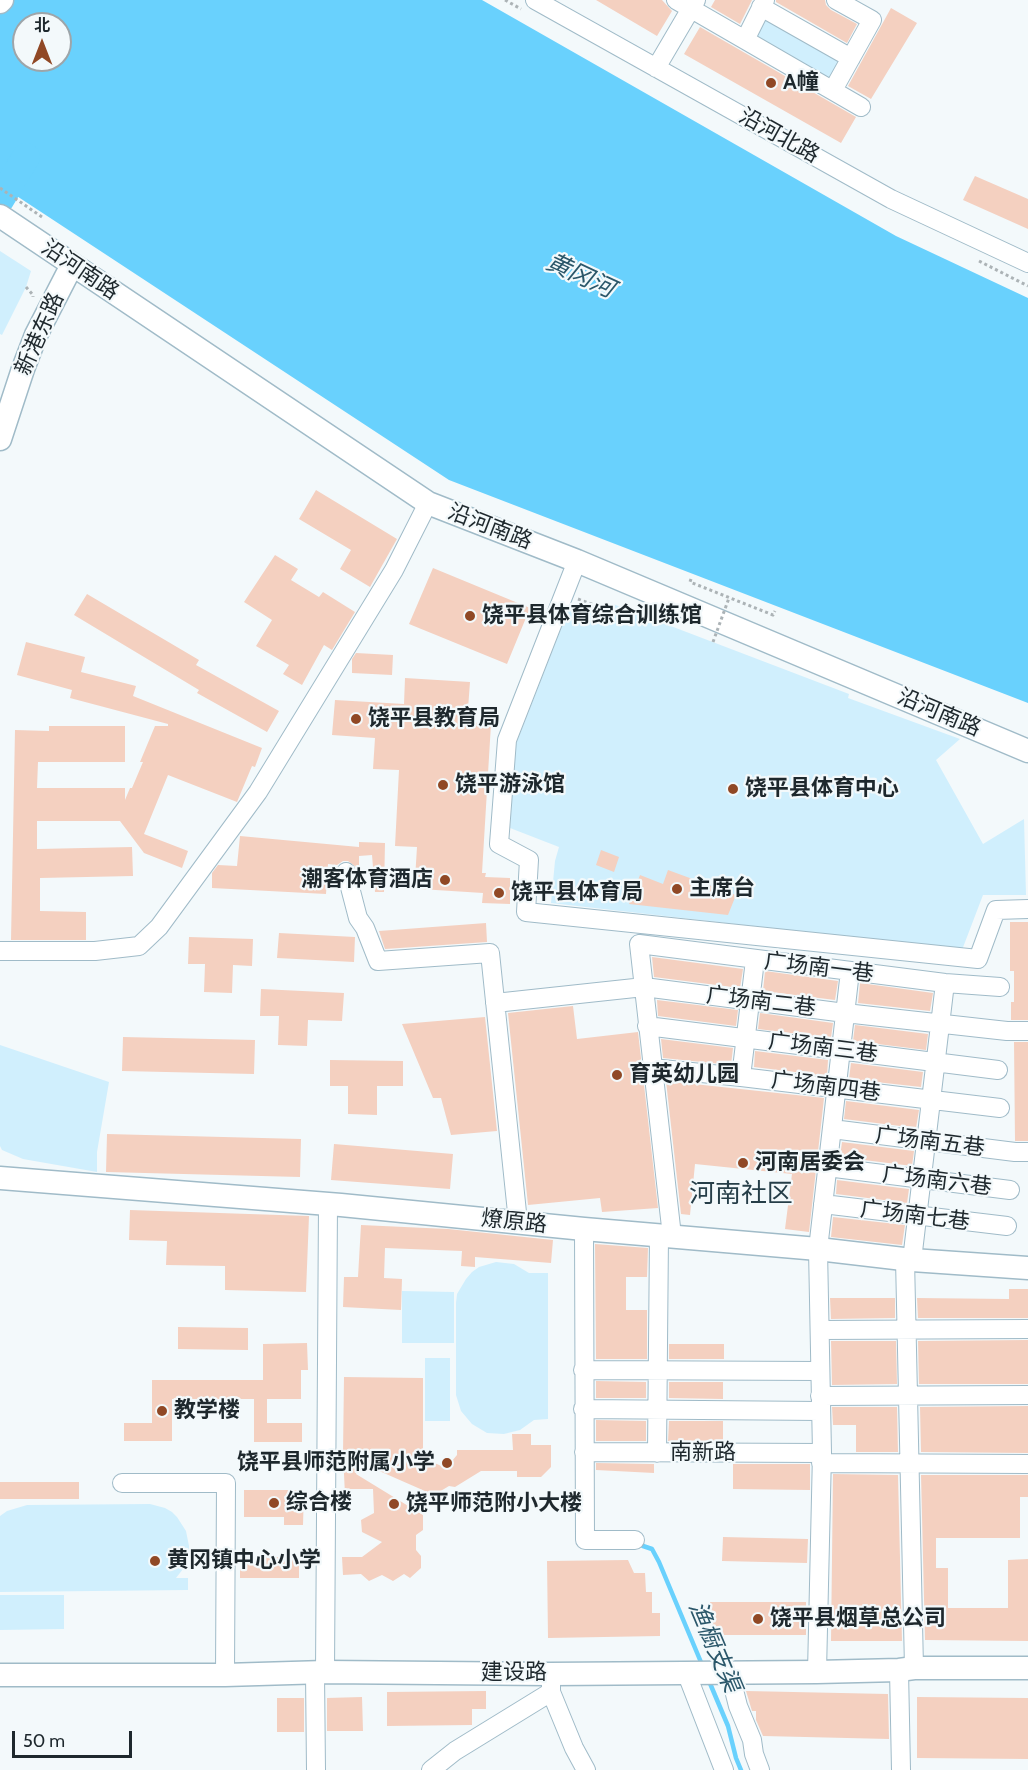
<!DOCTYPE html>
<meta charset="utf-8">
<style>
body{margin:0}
#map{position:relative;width:1028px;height:1770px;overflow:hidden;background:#f3f9fb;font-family:Cabin,"Noto Sans SC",sans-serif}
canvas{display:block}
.north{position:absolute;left:12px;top:12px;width:60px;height:60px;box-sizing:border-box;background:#f3f9fb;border:2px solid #9ea5a9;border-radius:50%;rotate:0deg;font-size:16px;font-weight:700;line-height:24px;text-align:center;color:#1e282d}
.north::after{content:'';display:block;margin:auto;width:21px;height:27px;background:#904825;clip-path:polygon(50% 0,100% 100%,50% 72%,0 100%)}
.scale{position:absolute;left:12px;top:1731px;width:120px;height:27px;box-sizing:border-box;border:3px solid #1e282d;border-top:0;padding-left:8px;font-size:18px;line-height:21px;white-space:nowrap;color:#1e282d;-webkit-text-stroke:4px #f3f9fb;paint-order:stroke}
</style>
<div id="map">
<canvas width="1028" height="1770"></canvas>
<div class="north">北</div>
<div class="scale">50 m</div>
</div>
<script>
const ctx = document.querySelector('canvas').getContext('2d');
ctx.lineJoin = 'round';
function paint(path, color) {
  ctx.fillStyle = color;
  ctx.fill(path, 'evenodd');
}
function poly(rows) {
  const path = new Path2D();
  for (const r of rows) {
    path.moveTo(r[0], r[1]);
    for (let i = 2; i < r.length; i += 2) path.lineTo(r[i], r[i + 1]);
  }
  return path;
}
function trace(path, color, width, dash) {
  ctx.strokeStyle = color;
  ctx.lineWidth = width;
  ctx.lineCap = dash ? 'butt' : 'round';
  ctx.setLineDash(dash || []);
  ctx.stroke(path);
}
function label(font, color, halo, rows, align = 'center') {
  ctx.font = font + ' Cabin,"Noto Sans SC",sans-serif';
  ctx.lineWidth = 4.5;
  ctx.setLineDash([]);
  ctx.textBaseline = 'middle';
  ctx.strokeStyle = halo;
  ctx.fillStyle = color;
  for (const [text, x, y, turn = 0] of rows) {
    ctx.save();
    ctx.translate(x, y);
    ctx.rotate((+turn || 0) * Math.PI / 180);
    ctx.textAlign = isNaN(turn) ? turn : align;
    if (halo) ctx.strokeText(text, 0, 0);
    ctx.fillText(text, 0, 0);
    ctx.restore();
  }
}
const green = poly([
 [767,18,841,60,830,80,756,37],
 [0,251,31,271,26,287,2,335,0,334],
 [571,603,606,619,613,604,849,694,848,698,960,739,936,760,983,844,1024,819,1026,895,983,895,962,950,551,903,555,861,559,847,510,828,516,744],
 [0,1045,109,1082,97,1152,97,1172,23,1159,2,1150,0,1146],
 [496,1262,514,1264,529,1273,548,1273,548,1419,534,1420,520,1430,504,1434,487,1433,472,1424,461,1411,456,1395,456,1303,457,1294,466,1279,472,1272,479,1267],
 [402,1291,454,1292,454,1343,402,1343],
 [425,1358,450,1358,450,1421,425,1421],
 [150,1504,165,1508,172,1512,177,1517,186,1531,189,1546,189,1554,183,1569,176,1578,188,1578,188,1590,0,1592,0,1516,7,1511,27,1505],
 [0,1595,64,1595,64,1629,0,1630]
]);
const water = poly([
 [0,0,482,0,896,236,1028,298,1028,703,449,480,0,185],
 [24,24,60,24,60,60,24,60]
]);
const stream = poly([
 [643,1546,652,1549,659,1562,703,1667],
 [709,1681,728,1726,736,1758,741,1770]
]);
const river = poly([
 [0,200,26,157]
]);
const building = poly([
 [596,0,662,0,672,11,657,36],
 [715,0,752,0,740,24,711,7],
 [776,0,825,0,826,5,831,10,857,24,847,43,776,2],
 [891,8,917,23,871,99,848,86],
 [700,27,856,117,841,143,684,54],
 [975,176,1028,199,1028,229,963,200],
 [316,490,397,539,370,587,340,569,351,550,299,519],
 [275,555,298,569,291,580,319,597,323,592,355,612,332,650,324,645,302,685,283,674,289,665,256,646,272,620,244,602],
 [433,568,530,608,507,664,409,624],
 [87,594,199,660,196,665,279,711,267,732,197,693,199,690,74,615],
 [26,642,85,657,81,672,136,686,133,696,262,748,255,767,252,766,237,802,168,775,144,834,188,851,182,868,144,853,120,821,37,821,37,849,132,847,133,876,40,878,40,911,86,912,86,940,11,940,15,730,49,731,49,726,125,726,125,762,38,762,37,788,125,788,125,800,130,788,132,788,143,762,140,762,155,726,168,726,168,724,70,698,72,690,17,675],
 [356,653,393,655,392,675,352,673,352,659],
 [405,678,470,682,467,722,491,724,482,873,486,873,485,877,510,878,510,904,482,903,483,893,420,889,420,879,415,879,417,847,395,846,399,770,373,769,375,738,332,735,335,700,404,704],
 [240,836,359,847,359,842,385,843,384,892,375,892,372,855,359,856,359,867,356,867,348,861,343,861,337,865,328,864,326,894,212,888,212,873,218,865,237,866],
 [601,850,619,857,614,872,596,865],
 [668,870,736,895,728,915,629,904,640,875,663,884],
 [1010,922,1028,922,1028,1020,1011,1020,1011,1002,1014,1002,1014,971,1010,971],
 [486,923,487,942,385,949,379,931],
 [279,933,355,937,354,962,277,958],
 [189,937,253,939,252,966,233,965,232,993,204,992,205,964,188,964],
 [652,957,743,969,740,988,654,977],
 [765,971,838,981,835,1000,763,991],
 [860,983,933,993,930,1011,858,1003],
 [261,989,344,993,342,1021,308,1020,307,1046,278,1045,279,1016,260,1016],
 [657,1000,738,1010,736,1026,658,1016],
 [573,1006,577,1039,638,1032,658,1208,602,1212,600,1198,528,1205,508,1013],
 [760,1013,833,1023,831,1038,758,1029],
 [485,1017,497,1131,451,1135,441,1098,433,1098,402,1024],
 [855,1025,928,1034,926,1050,853,1041],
 [123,1037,255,1040,254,1074,122,1071],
 [661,1039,733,1048,731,1065,663,1058],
 [1014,1042,1028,1042,1028,1141,1015,1141],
 [755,1051,828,1060,827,1076,754,1067],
 [330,1060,403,1061,403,1086,377,1086,377,1115,348,1114,348,1086,330,1086],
 [851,1063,923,1072,921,1087,849,1079],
 [666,1081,824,1098,809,1232,785,1229,792,1174,695,1164,690,1215,681,1214],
 [846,1101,919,1110,916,1128,844,1119],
 [107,1134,301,1139,300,1177,106,1172],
 [842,1142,914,1151,912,1166,840,1157],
 [334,1144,453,1154,450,1189,331,1180],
 [837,1180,909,1189,907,1203,836,1194],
 [130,1210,309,1216,306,1292,225,1290,225,1266,166,1265,167,1241,129,1240],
 [833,1217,905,1225,902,1245,831,1237],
 [361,1225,448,1229,553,1240,551,1263,475,1257,475,1267,461,1266,462,1251,385,1248,384,1278,402,1279,401,1310,343,1307,344,1277,358,1277],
 [595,1244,648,1248,647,1277,626,1277,626,1310,647,1310,647,1359,596,1359],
 [1009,1289,1028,1289,1028,1318,918,1318,917,1298,1009,1299],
 [830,1298,895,1298,895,1318,831,1319],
 [178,1327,248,1328,248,1350,178,1349],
 [1028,1340,1028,1384,919,1384,918,1341],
 [831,1341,896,1341,897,1384,832,1385],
 [307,1343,308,1370,301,1370,301,1399,267,1399,267,1423,302,1423,302,1442,254,1442,254,1399,172,1399,172,1441,124,1441,124,1423,152,1423,152,1380,263,1380,263,1344],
 [669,1344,724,1344,724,1359,669,1359],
 [344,1377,423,1378,423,1458,446,1468,457,1455,457,1450,513,1450,512,1434,531,1434,531,1445,551,1445,551,1467,541,1477,517,1477,517,1471,481,1471,455,1487,449,1486,434,1495,361,1463,356,1474,423,1515,423,1530,416,1535,416,1550,421,1556,421,1568,410,1578,404,1574,393,1581,382,1575,369,1581,361,1574,343,1575,342,1557,362,1557,382,1542,362,1532,361,1520,374,1513,373,1489,348,1489,345,1495,343,1453],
 [596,1381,646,1382,646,1398,596,1398],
 [669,1382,723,1382,723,1399,669,1398],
 [1028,1406,1028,1453,921,1452,920,1407],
 [832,1407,897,1407,898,1452,856,1452,856,1425,833,1425],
 [596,1420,646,1421,646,1441,596,1441],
 [669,1421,723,1421,723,1441,668,1441],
 [596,1463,654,1464,654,1473,596,1470],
 [733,1464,810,1464,810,1490,733,1489],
 [833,1474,898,1475,902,1641,831,1641],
 [921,1475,1028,1475,1028,1497,1020,1497,1020,1538,936,1538,936,1568,948,1568,948,1608,1008,1608,1008,1560,1028,1559,1028,1641,925,1640],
 [0,1482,79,1482,79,1499,0,1499],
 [244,1490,304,1490,303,1525,284,1525,284,1517,244,1517],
 [723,1537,808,1539,807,1563,722,1561],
 [240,1557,299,1557,299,1578,240,1578],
 [628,1560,634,1573,645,1573,646,1592,652,1592,652,1613,660,1613,660,1636,548,1638,547,1561],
 [710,1602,806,1602,806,1635,710,1635],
 [486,1691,486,1709,472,1709,472,1725,387,1726,387,1692],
 [746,1691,888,1694,889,1739,763,1736,756,1720,756,1711,752,1711],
 [362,1697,363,1731,327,1731,327,1698],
 [917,1697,1028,1698,1028,1759,917,1758],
 [277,1698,304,1698,304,1732,277,1732]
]);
const path = poly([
 [505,0,521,9],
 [0,188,42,217],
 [979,261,1028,286],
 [26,287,33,295,33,297],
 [691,579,690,582,773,615,775,611],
 [578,599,610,611]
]);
const minor = poly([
 [535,0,891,199,1028,263],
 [676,0,861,107],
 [761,7,851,58],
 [745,40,765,0],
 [656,68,696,0],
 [833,90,872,20,836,0],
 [577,561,507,740,499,844,529,860,526,912,978,959,996,910,1028,909],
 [346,872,358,918,365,928,378,961,490,953,518,1222],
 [0,951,95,951,139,946,159,927,258,792,394,570,428,503],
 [495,1003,644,987,845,1013,1007,1031,1028,1031],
 [647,1026,998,1070],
 [652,1068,741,1077,1000,1108],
 [741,1077,755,960],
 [832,1129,1015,1152,1028,1152],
 [827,1167,1010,1190],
 [823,1204,1007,1226],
 [584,1229,585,1540,635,1540],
 [672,1236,639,944,945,983,1000,987],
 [905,1259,914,1668],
 [912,1260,945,983],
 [820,1330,1028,1329],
 [583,1370,820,1371],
 [820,1396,1028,1395],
 [583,1409,820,1411],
 [584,1452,822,1453],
 [657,1453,659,1236],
 [821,1463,1028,1464],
 [122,1483,226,1483,225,1675],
 [899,1670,901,1770],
 [732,1671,734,1690,738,1706,752,1740,754,1754,760,1770],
 [325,1672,328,1204],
 [686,1672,724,1770],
 [817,1672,822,1453,818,1249,850,971],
 [315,1673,316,1770],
 [551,1680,551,1692,574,1748,586,1770],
 [431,1770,455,1751,551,1692]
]);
const major = poly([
 [0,2,2,0],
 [0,216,428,503,577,561,1028,751],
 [0,439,23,369,36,335,72,265],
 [0,1178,341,1205,584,1229,818,1249,912,1260,1028,1268],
 [0,1675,225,1675,325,1672,550,1674,817,1672,899,1670,914,1668,1028,1668]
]);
const pathBridge = poly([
 [713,642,729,598]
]);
const markers = [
 [771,83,6,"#904825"],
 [470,616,6,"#904825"],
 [356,719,6,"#904825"],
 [443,785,6,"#904825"],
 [733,789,6,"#904825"],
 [445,880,6,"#904825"],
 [677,889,6,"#904825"],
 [499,893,6,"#904825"],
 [617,1075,6,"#904825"],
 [743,1163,6,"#904825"],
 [162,1411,6,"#904825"],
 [447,1463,6,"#904825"],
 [274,1503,6,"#904825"],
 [394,1504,6,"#904825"],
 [155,1561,6,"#904825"],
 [758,1619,6,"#904825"]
];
const poiNames = [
 ["A幢",783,83],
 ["饶平县体育综合训练馆",482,616],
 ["饶平县教育局",368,719],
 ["饶平游泳馆",455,785],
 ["饶平县体育中心",745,789],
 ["潮客体育酒店",433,880,"right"],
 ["主席台",689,889],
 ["饶平县体育局",511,893],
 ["育英幼儿园",629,1075],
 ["河南居委会",755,1163],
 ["教学楼",174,1411],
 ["饶平县师范附属小学",435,1463,"right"],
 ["综合楼",286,1503],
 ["饶平师范附小大楼",406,1504],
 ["黄冈镇中心小学",167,1561],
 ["饶平县烟草总公司",770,1619]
];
const streetNames = [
 ["沿河北路",779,136,29],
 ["沿河南路",80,270,34],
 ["新港东路",40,334,-66],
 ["沿河南路",490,527,21],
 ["沿河南路",939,713,23],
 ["广场南一巷",819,968,7],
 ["广场南二巷",761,1002,7],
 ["广场南三巷",823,1048,7],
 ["广场南四巷",826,1087,7],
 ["广场南五巷",930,1142,7],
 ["广场南六巷",937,1181,7],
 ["广场南七巷",915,1216,7],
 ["燎原路",514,1222,6],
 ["南新路",703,1453],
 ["建设路",514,1673]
];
const waterNames = [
 ["黄冈河",580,276,25],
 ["渔橱支渠",714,1647,67]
];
const quarterNames = [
 ["河南社区",741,1194]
];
paint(green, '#d0effd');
paint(water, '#69d1fd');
trace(stream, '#69d1fd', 4.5);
trace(river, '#69d1fd', 28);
paint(building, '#f4d0c0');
trace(minor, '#a0bbc8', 20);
trace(major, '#a0bbc8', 25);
trace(path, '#acb3b6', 3, [3, 3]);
trace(minor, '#fff', 18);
trace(major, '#fff', 22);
trace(pathBridge, '#acb3b6', 3, [3, 3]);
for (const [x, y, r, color] of markers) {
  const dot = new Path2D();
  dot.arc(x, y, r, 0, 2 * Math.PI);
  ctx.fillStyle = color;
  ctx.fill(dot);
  trace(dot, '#f3f9fb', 2);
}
label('bold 22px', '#1e282d', '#f3f9fb', poiNames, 'left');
label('22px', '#1e282d', '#f3f9fb', streetNames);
label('italic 24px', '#2b576a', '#f3f9fb', waterNames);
label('26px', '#263e48', '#f3f9fb', quarterNames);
</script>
